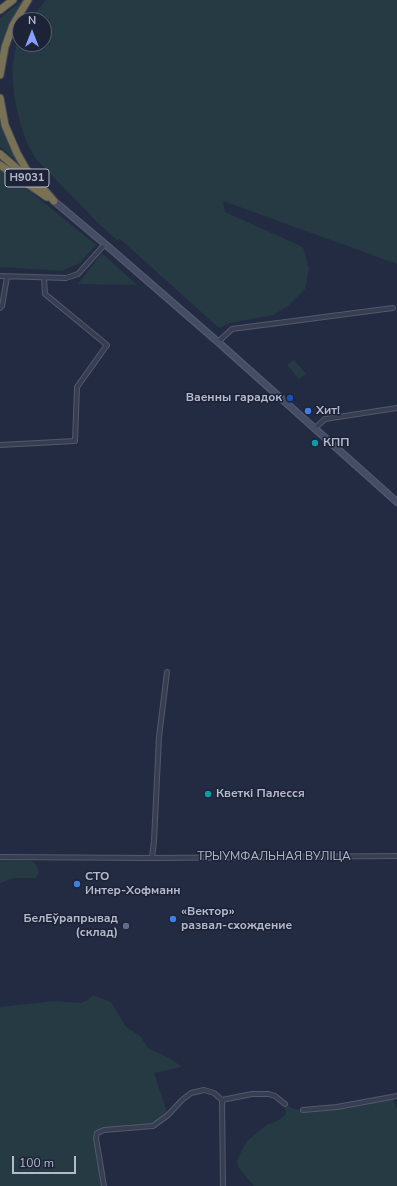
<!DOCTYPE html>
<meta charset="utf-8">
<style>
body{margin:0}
#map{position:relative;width:397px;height:1186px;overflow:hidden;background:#232b42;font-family:"Nunito Sans",sans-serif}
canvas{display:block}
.north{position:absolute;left:12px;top:12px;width:40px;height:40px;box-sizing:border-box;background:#1d2337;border:1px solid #5a5f73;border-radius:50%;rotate:0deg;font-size:11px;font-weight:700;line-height:16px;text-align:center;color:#b5b9cc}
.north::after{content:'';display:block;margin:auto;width:14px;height:18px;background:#879fff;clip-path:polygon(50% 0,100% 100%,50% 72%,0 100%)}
.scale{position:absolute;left:12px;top:1156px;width:64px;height:18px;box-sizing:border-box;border:2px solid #b5b9cc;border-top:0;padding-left:5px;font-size:12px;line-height:14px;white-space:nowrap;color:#b5b9cc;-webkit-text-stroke:3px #1d2337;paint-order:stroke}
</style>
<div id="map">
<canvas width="397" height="1186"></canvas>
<div class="north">N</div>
<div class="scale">100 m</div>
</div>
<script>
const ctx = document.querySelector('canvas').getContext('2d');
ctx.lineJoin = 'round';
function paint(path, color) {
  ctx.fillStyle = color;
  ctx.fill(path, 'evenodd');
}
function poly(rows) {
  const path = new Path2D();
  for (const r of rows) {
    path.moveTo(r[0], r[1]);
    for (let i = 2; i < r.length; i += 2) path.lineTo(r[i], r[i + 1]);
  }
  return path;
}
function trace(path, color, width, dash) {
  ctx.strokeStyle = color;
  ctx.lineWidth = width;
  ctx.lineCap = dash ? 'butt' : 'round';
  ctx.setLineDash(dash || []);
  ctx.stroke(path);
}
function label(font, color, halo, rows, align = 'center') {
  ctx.font = font + ' "Nunito Sans",sans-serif';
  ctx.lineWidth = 3;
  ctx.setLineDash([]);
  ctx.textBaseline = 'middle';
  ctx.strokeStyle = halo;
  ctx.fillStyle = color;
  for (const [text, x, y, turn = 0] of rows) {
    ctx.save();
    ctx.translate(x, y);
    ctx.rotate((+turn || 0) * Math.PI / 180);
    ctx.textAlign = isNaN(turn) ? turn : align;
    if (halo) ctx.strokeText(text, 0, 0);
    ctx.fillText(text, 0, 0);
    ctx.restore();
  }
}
const green = poly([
 [23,0,25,0,0,48,0,18],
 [46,0,397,0,397,264,223,201,225,212,303,247,309,269,305,289,288,306,273,315,230,323,219,328,120,239,117,240,96,221,35,158,26,141,20,123,14,96,12,68,17,42,20,34,20,44,44,44,44,20,30,20],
 [0,116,5,135,22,167,0,146],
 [0,170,31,192,96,245,80,263,62,271,0,267],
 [102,253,137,285,78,284],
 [294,360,306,374,299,379,287,365],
 [0,860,32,861,36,864,39,872,36,878,14,878,0,883],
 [93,995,111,1002,126,1027,140,1036,148,1048,171,1059,182,1067,154,1073,168,1115,153,1126,104,1130,97,1133,104,1186,0,1186,0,1007,54,1001,81,1003,88,1000],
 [392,1097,397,1109,397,1186,254,1186,238,1167,237,1160,247,1141,266,1125,279,1120,286,1114,285,1104,294,1109,303,1110,320,1108]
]);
const street = poly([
 [0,276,66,278,78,274,105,244],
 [0,308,2,306,7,277],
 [218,342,232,329,393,308],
 [314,429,325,419,397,408],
 [0,445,75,441,77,387,107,345,45,294,44,279],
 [0,857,152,858,397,856],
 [152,858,154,841,159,737,167,672],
 [222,1100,223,1186],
 [222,1100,252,1094,269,1094,275,1096,285,1104],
 [303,1110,337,1107,397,1096],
 [104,1186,96,1138,97,1133,104,1130,153,1126,168,1115,182,1100,191,1093,204,1090,214,1093,222,1100]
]);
const secondary = poly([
 [54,201,105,244,218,342,397,502]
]);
const highway = poly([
 [0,10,13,0],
 [0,75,5,47,13,25,28,0],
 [0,98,5,125,17,153,26,169,54,201],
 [0,154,36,185],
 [0,165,47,197]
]);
const markers = [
 [290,398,4,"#1a4fb4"],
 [308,411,4,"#3f7fe0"],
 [315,443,4,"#0f9aa8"],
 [208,794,4,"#0f9aa8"],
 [77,884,4,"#3f7fe0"],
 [173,919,4,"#3f7fe0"],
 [126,926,4,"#5c6f8a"]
];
const shields = [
 [27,178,44]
];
const shieldNames = [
 ["Н9031",27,178]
];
const poiNames = [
 ["Ваенны гарадок",282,398,"right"],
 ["Хит!",316,411],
 ["КПП",323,443],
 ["Кветкі Палесся",216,794],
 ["СТО",85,877],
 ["Интер-Хофманн",85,891],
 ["«Вектор»",181,912],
 ["развал-схождение",181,926],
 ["БелЕўрапрывад",118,919,"right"],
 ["(склад)",118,933,"right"]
];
const streetNames = [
 ["ТРЫУМФАЛЬНАЯ ВУЛІЦА",274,857]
];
paint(green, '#253a43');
trace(street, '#53596c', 6);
trace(secondary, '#53596c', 8);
trace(highway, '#404659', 9);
trace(street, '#383e52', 4);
trace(secondary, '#454c65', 5.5);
trace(highway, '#787154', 7);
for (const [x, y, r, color] of markers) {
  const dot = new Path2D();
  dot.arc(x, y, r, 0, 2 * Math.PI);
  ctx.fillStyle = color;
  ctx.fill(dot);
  trace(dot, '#1d2337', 1.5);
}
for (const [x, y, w] of shields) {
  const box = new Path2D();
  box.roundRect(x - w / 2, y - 9, w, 18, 3);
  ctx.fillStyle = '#1d2337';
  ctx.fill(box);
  trace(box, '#b5b9cc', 1);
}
label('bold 11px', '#b5b9cc', null, shieldNames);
label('bold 12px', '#b5b9cc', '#1d2337', poiNames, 'left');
label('12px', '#b5b9cc', '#1d2337', streetNames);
</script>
